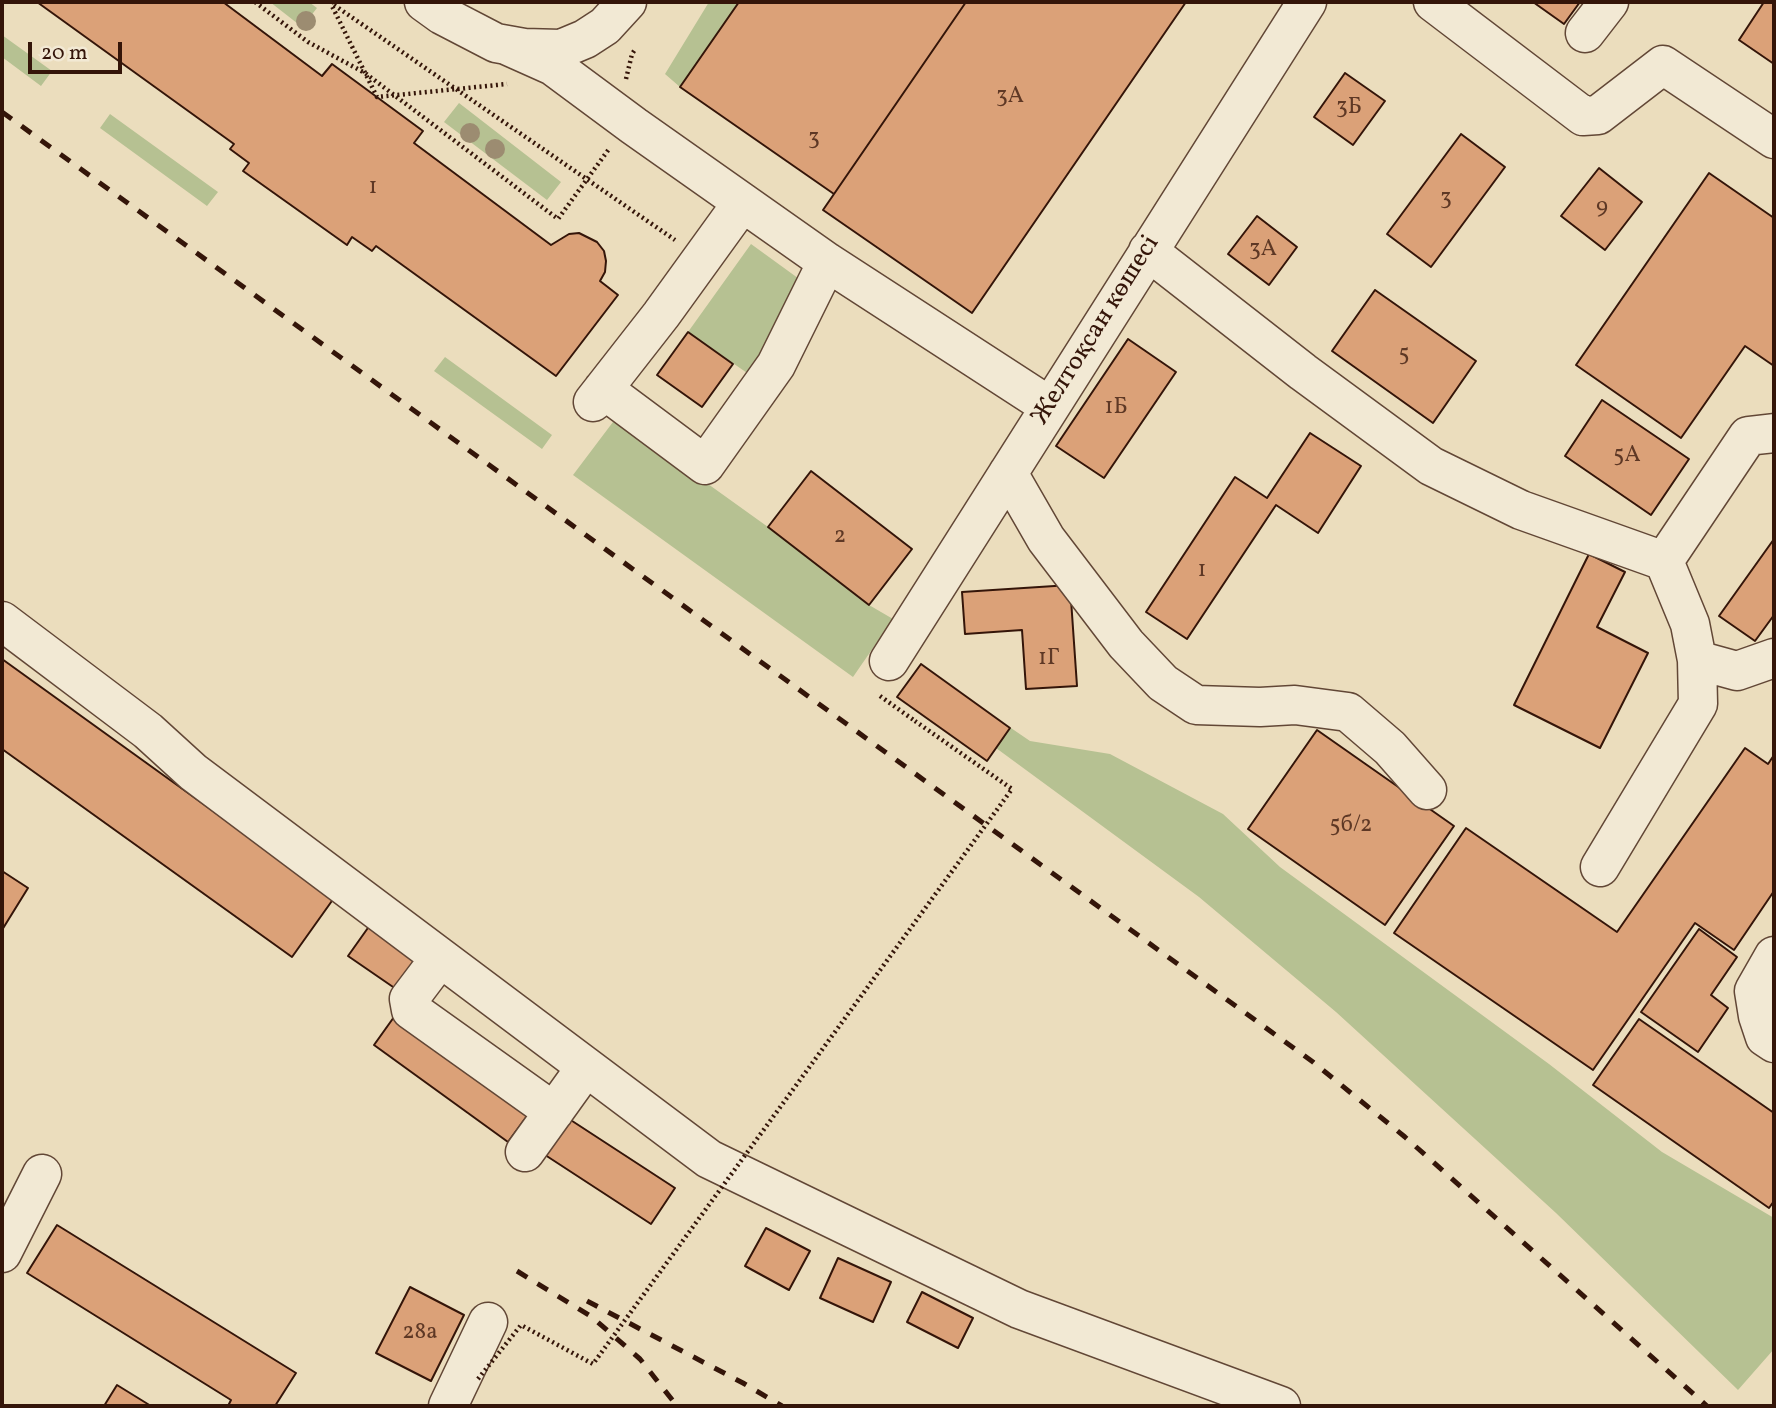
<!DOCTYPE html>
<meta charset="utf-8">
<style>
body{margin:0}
#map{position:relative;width:1776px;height:1408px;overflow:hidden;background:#ebddbd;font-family:Vollkorn,serif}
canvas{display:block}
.frame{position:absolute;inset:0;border:4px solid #341509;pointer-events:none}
.scale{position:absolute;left:28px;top:42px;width:94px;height:32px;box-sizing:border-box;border:4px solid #341509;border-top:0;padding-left:9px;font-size:21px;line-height:24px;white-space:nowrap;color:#341509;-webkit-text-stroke:5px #f2e9d4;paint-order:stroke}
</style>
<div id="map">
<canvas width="1776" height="1408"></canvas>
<div class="frame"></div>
<div class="scale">20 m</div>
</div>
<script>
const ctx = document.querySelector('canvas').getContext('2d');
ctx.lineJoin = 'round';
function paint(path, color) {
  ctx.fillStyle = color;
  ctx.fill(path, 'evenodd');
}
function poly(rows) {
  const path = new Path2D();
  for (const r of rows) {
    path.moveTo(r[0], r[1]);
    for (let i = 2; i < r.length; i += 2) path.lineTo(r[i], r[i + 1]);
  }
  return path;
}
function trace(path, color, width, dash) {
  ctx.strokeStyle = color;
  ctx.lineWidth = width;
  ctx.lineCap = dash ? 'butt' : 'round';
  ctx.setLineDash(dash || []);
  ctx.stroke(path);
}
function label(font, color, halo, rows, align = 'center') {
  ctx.font = font + ' Vollkorn,serif';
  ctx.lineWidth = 7;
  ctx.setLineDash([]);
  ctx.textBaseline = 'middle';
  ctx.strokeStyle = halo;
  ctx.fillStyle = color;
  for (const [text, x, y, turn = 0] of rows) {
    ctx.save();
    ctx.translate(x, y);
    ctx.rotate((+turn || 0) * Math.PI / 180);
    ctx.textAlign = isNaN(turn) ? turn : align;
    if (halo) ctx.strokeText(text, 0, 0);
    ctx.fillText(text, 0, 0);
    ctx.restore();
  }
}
const green = poly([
 [270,2,309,2,317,8,302,27],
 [709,2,739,2,680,87,665,74],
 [2,35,52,71,41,86,2,57],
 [459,103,561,182,547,200,444,122],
 [110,114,218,192,207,206,100,128],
 [751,244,813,289,763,384,688,332],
 [445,357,552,435,542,449,434,371],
 [616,418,768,527,869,605,893,619,853,677,573,475],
 [1008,726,1030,741,1110,754,1223,814,1280,867,1549,1064,1662,1152,1774,1218,1774,1349,1738,1390,1556,1213,1336,1012,1199,897,996,748]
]);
const building = poly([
 [37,2,223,2,322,76,332,64,423,131,414,143,551,245,569,234,579,233,597,242,604,251,606,261,605,272,600,281,618,295,556,376,376,246,372,251,352,237,347,245,243,171,249,163,230,149,234,144,37,2],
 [739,2,966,2,834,194,680,87,739,2],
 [966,2,1186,2,972,313,823,210,966,2],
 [1533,2,1580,2,1564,24,1533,2],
 [1764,2,1774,2,1774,64,1739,40,1764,2],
 [1345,73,1385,101,1353,145,1314,117,1345,73],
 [1461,134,1505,167,1431,267,1387,234,1461,134],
 [1599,168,1642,202,1605,250,1561,216,1599,168],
 [1709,173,1774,218,1774,366,1745,346,1681,438,1576,365,1709,173],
 [1257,216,1297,247,1269,285,1228,254,1257,216],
 [1375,290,1476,361,1433,423,1332,351,1375,290],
 [688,332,733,364,702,407,657,375,688,332],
 [1128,339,1176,372,1104,478,1056,446,1128,339],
 [1602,400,1689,459,1651,515,1565,456,1602,400],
 [1310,433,1361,466,1318,533,1276,505,1187,639,1146,612,1235,477,1267,498,1310,433],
 [811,471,912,549,869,605,768,527,811,471],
 [1774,539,1774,615,1755,641,1719,616,1774,539],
 [1589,554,1625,572,1597,627,1648,653,1600,748,1514,705,1589,554],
 [1070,585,1077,686,1026,689,1022,630,965,634,962,592,1070,585],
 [2,659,334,898,292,957,2,749,2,659],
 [921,664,1010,728,987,761,897,697,921,664],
 [1317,730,1454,826,1385,925,1248,829,1317,730],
 [1745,748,1768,764,1774,755,1774,891,1734,950,1695,923,1593,1070,1394,933,1466,828,1617,932,1745,748],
 [2,871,28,888,2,930,2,871],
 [370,925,418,959,396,989,348,956,370,925],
 [1699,929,1737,957,1711,995,1728,1008,1698,1052,1641,1012,1699,929],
 [399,1010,533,1108,508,1142,374,1045,399,1010],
 [1639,1019,1774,1113,1774,1201,1769,1208,1593,1085,1639,1019],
 [563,1115,675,1188,651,1224,539,1151,563,1115],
 [57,1225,296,1373,275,1406,228,1406,231,1400,27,1273,57,1225],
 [766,1228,810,1251,789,1290,745,1266,766,1228],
 [838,1258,891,1282,873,1322,820,1298,838,1258],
 [410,1287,464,1315,431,1381,376,1353,410,1287],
 [922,1292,973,1318,958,1348,907,1322,922,1292],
 [117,1385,151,1406,104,1406,117,1385]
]);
const path = poly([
 [255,2,308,42,365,73,558,219,609,149],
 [332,2,331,4,377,97,507,84],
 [334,5,675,240],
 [626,79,632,54,636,48],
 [880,696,915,721]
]);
const minor = poly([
 [424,2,442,15,496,43,524,48,561,49,585,39,605,26,627,2],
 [1433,2,1583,116,1598,115,1663,65,1774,139],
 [1585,33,1609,2],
 [506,45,553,66,634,126,827,262,1049,406],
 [1148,251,1303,372,1431,466,1521,510,1664,561,1690,624,1697,660,1698,704,1600,867],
 [603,389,705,465,776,365,827,262],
 [593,402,661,315,742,203],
 [1008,473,1046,539,1126,644,1163,683,1196,705,1260,707,1295,705,1348,712,1390,748,1427,790],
 [1664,561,1748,436,1774,433],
 [2,621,148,731,193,772,709,1159,1019,1309,1281,1406],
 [1697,660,1737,671,1774,658],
 [889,661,1307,2],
 [1774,956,1754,991,1758,1016,1765,1037,1774,1043],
 [440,958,409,999,411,1010,554,1112],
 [525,1152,586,1067],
 [2,1253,42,1174],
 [448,1406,488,1322]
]);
const rail = poly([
 [2,112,1313,1062,1405,1137,1707,1406],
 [517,1271,592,1317,640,1359,677,1406],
 [587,1301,743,1383,782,1406]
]);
const pathBridge = poly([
 [478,1379,521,1325,593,1364,1012,789,915,721]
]);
const trees = [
 [306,21],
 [470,133],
 [495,149]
];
const numberNames = [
 ["3А",1010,98],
 ["3Б",1349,109],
 ["3",814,140],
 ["1",373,189],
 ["3",1446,200],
 ["9",1602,209],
 ["3А",1263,251],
 ["5",1404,356],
 ["1Б",1116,409],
 ["5А",1627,457],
 ["2",840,538],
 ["1",1202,572],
 ["1Г",1049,660],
 ["5б/2",1351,827],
 ["28а",420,1334]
];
const streetNames = [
 ["Желтоқсан көшесі",1097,331,-58]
];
paint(green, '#b6c192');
paint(building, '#dba178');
trace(building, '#341509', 2);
trace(minor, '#624736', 41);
trace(path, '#341509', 4.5, [2, 3.5]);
trace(minor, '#f2e9d4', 38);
trace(rail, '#341509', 5, [12, 12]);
trace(pathBridge, '#341509', 4.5, [2, 3.5]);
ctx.fillStyle = '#9c8c71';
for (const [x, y] of trees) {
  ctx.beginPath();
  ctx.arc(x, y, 10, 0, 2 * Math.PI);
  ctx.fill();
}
label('23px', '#5e3825', null, numberNames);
label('26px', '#341509', '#f2e9d4', streetNames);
</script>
